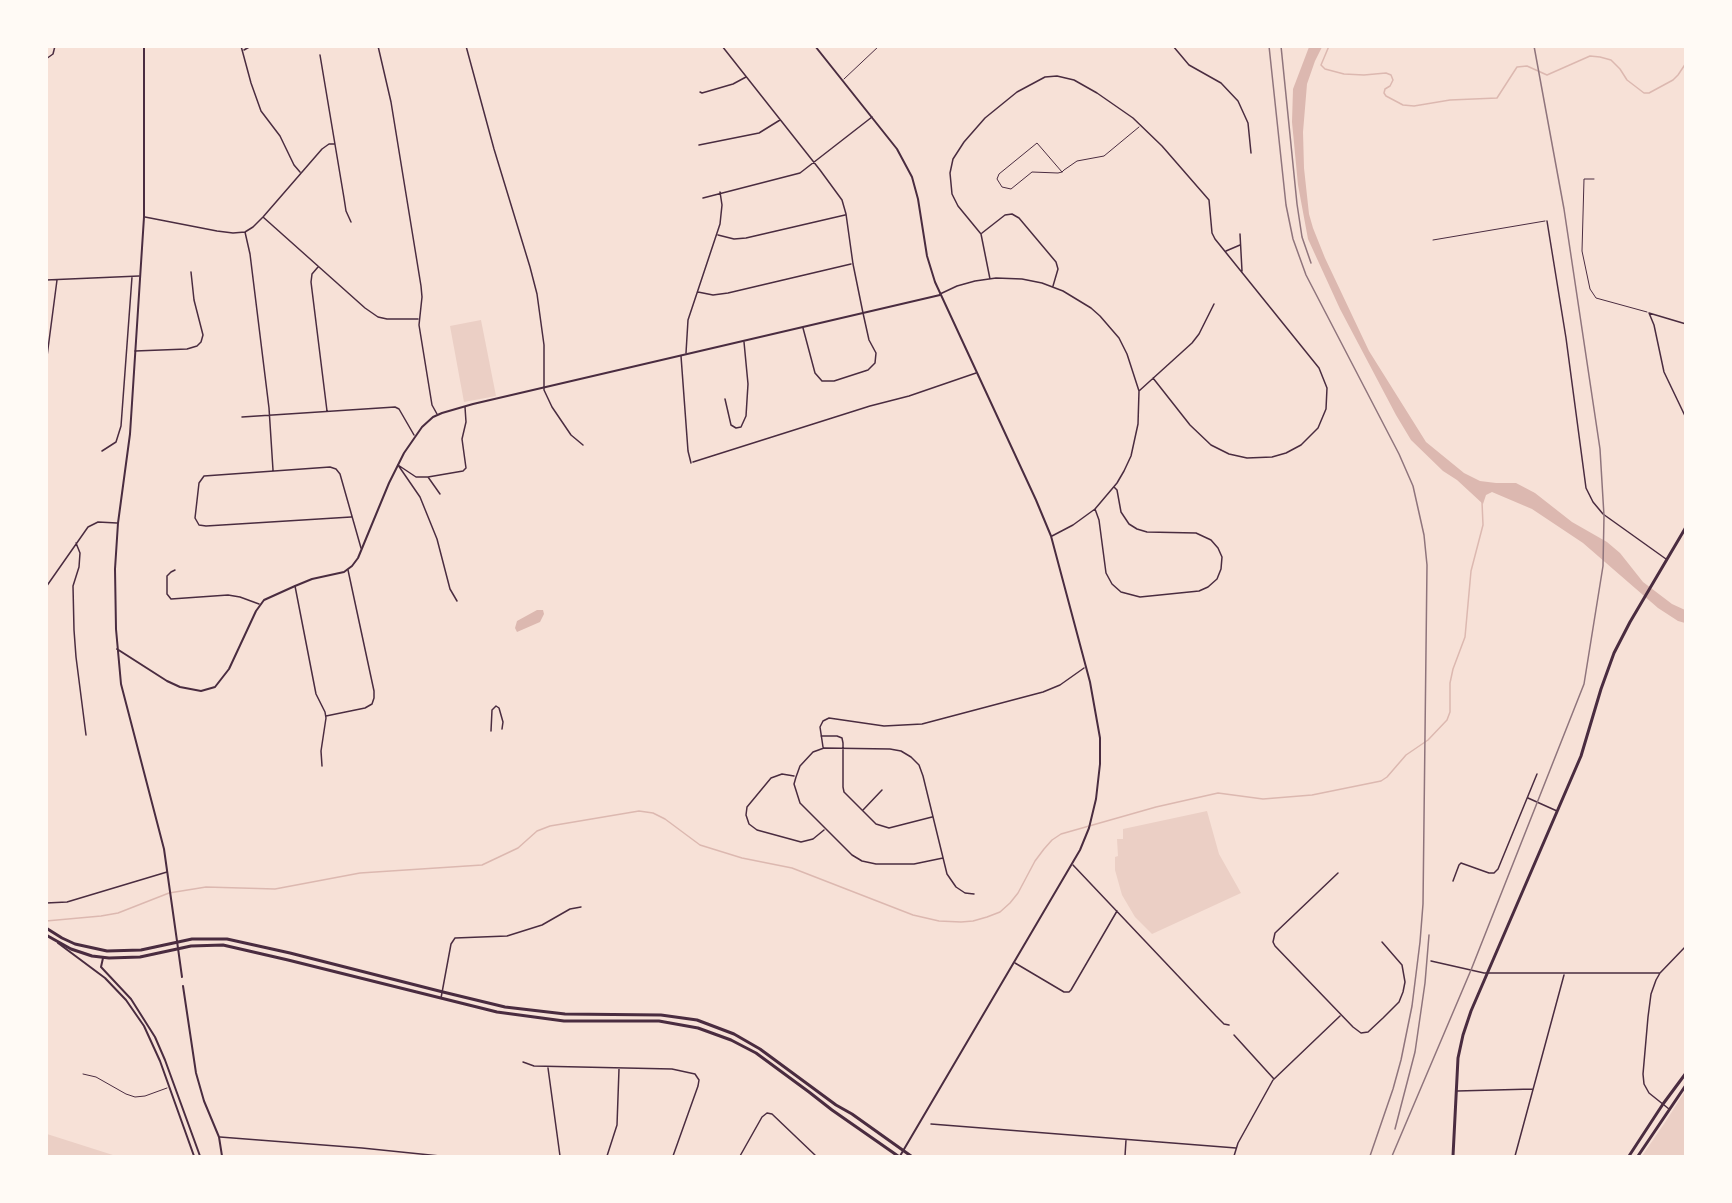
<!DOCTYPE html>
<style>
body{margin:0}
#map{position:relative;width:1732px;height:1203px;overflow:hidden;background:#f7e1d7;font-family:Raleway,sans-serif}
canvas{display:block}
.frame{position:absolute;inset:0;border:48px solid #fffaf5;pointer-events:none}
</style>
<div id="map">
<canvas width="1732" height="1203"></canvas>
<div class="frame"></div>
</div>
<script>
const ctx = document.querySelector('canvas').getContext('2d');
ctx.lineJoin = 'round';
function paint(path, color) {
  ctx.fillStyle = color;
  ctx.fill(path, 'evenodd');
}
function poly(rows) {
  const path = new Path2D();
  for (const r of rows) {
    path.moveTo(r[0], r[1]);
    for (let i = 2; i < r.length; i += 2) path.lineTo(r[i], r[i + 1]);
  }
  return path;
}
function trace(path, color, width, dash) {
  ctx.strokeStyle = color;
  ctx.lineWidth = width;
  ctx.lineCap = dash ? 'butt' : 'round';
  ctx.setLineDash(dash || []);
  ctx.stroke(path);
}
const green = poly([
 [481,320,496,396,464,402,450,326],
 [1207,811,1219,854,1241,893,1152,934,1135,917,1122,895,1115,870,1115,857,1118,856,1117,839,1123,839,1123,829],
 [1685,1091,1685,1156,1642,1156,1666,1121],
 [47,1134,116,1156,47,1156]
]);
const water = poly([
 [1309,47,1322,47,1315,61,1307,84,1303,132,1304,168,1309,214,1313,228,1325,258,1369,351,1426,442,1464,473,1480,481,1496,483,1516,483,1535,493,1572,522,1607,542,1620,553,1643,582,1672,604,1685,610,1685,623,1678,621,1658,608,1583,543,1532,509,1492,492,1486,495,1483,504,1457,480,1443,471,1411,440,1396,415,1340,309,1308,239,1298,185,1292,122,1293,89],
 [537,610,543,610,544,614,540,622,517,632,515,628,517,621]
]);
const stream = poly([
 [1329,46,1321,65,1325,69,1344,74,1364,75,1386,73,1391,75,1393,80,1390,86,1385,89,1384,93,1386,96,1403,105,1414,106,1450,100,1497,98,1517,67,1527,66,1547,75,1590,56,1600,57,1611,60,1620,69,1627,80,1644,93,1649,93,1673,80,1678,75,1686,63],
 [46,921,101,916,118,913,169,893,206,887,275,889,360,873,482,865,518,848,537,831,550,826,639,811,653,813,665,819,700,845,742,858,792,868,913,915,939,921,961,922,973,921,987,917,1000,912,1010,903,1018,893,1035,861,1044,849,1052,840,1061,834,1156,807,1218,793,1263,799,1312,795,1381,781,1387,777,1406,755,1428,740,1447,720,1450,712,1450,683,1453,669,1465,637,1471,571,1483,525,1482,502]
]);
const service = poly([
 [844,79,879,46],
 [1062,172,1037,143,999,174,997,179,1002,187,1011,189,1032,172,1058,173,1062,172,1064,170,1077,161,1104,156,1139,127],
 [1594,179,1584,179,1582,251,1590,289,1596,298,1647,312],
 [1433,240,1545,221],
 [83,1074,96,1077,126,1094,135,1097,145,1096,167,1088]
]);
const minor = poly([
 [241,46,251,83,261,111,280,136,294,165,300,172],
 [378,46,391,102,421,286,422,297,419,325,432,405,437,414],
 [466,46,494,149,530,267,537,294,544,345,544,390,552,407,571,435,583,445],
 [722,46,820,170,842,200,846,214,853,264,863,313,869,340,876,353,875,363,868,370,834,381,822,381,815,373,803,328],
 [1173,46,1189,65,1221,83,1238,101,1248,123,1251,153],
 [244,50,251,46],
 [320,55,344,198,346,211,351,222],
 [46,59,53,54,55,46],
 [700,92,702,93,733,84,746,77],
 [699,145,759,133,780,120],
 [703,198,800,173,872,117],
 [145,217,217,231,233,233,245,232,253,227,263,217,322,149,329,144,335,144],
 [263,217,365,308,378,317,387,319,418,319],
 [1547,221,1566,338,1586,488,1593,502,1603,514,1666,559],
 [245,232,250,254,269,408,273,470],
 [982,233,1005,215,1012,214,1019,218,1056,262,1058,269,1053,286],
 [1240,234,1242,271],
 [718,235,734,239,746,238,845,215],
 [1226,251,1240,245],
 [318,267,312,274,311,282,327,411],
 [990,279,981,234,958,206,952,194,950,173,953,159,964,142,985,118,1017,92,1045,77,1057,76,1074,80,1097,93,1133,118,1162,146,1209,200,1212,233,1215,239,1319,368,1327,388,1326,409,1318,428,1301,445,1286,453,1272,457,1247,458,1229,454,1211,445,1190,425,1153,378],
 [46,280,139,276],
 [698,292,713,295,728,293,851,264],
 [940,294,957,286,975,281,996,278,1022,279,1042,283,1063,291,1091,308,1100,316,1119,338,1127,354,1139,391,1138,424,1131,456,1124,471,1117,483,1095,509,1073,525,1052,536],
 [1649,313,1654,325,1664,372,1686,418],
 [1649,313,1686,324],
 [135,351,187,349,197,346,201,342,203,335,194,300,191,272],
 [686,353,688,320,720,224,722,205,720,192],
 [681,356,688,451,691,463],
 [46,364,57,280],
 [1139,391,1192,343,1199,334,1214,304],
 [725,399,731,425,736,428,741,427,746,416,748,384,744,342],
 [242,417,395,407,399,409,414,435],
 [102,451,116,442,121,426,132,277],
 [693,462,870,406,909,396,976,373],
 [398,465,420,497,437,539,450,589,457,601],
 [398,465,416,477,428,477,440,494],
 [428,477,463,471,466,468,462,439,466,422,465,407],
 [1095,509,1099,520,1106,573,1112,584,1121,592,1140,597,1199,591,1208,587,1217,579,1221,569,1222,557,1218,548,1211,540,1196,533,1147,532,1137,529,1129,524,1121,512,1117,490,1114,487],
 [351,517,206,526,199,525,195,518,199,483,204,476,330,467,336,469,340,474,361,548],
 [76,543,80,553,79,567,73,586,74,630,76,657,86,735],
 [175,570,171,572,167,576,167,594,171,599,228,595,240,597,259,604],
 [295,586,316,694,325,712,326,718,321,751,322,766],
 [46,587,88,527,98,522,117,523],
 [326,716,365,708,372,704,374,698,374,691,348,570],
 [491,731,492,710,496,706,499,708,503,722,502,729],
 [821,736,837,736,842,738,843,743,843,787,844,792,876,824,889,828,932,817],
 [823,747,820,727,823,721,829,718,884,726,922,724,1043,692,1060,685,1084,668],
 [794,776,782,774,771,778,747,807,746,815,749,824,757,830,801,842,813,839,824,830],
 [1528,798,1557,811],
 [863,810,882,790],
 [943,858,914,864,876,864,862,861,852,855,800,803,794,784,796,777,800,766,813,752,824,748,890,749,901,751,911,757,919,765,923,776,947,874,956,887,965,893,974,894],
 [1073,865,1216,1016,1224,1024,1229,1025],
 [1338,873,1275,933,1273,942,1275,946,1353,1027,1361,1033,1368,1032,1383,1018,1399,1002,1403,992,1405,982,1402,965,1382,942],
 [1453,881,1459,865,1461,863,1489,873,1494,873,1498,869,1537,774],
 [46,903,67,902,167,872],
 [1431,961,1484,973,1660,973],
 [1015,963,1064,992,1069,992,1071,990,1117,911],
 [441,998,451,944,455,938,507,936,542,925,570,909,581,907],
 [1234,1035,1274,1079],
 [523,1062,534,1066,672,1069,695,1074,699,1080,698,1086,673,1156],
 [548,1068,560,1156],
 [1457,1091,1533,1089],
 [1669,1109,1649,1093,1644,1084,1643,1074,1648,1017,1651,994,1656,980,1660,973,1686,946],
 [931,1124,1236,1148],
 [220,1137,362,1148,440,1156],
 [508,1156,512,1156],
 [607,1156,617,1125,619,1069],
 [740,1156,762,1117,767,1113,772,1114,816,1156],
 [1125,1156,1126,1140],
 [1234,1156,1238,1143,1273,1080,1340,1016],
 [1515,1156,1564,975]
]);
const tertiary = poly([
 [144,46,144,217,130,434,118,523,115,569,116,629,121,684,164,849,177,941],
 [117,649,167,681,180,687,201,691,215,687,229,669,256,611,264,600,295,586,312,579,344,572,352,566,358,558,389,483,404,453,422,427,433,417,442,413,473,404,940,295]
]);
const secondary = poly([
 [815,46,897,149,912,177,918,199,927,256,935,282,1036,500,1051,536,1090,682,1100,738,1100,764,1096,799,1089,828,1080,850,900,1156],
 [177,941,182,977],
 [58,943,105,978,126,1000,144,1026,160,1061,194,1156],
 [103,958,101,967,131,999,155,1037,165,1060,200,1156],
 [183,986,196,1073,204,1101,219,1137,222,1156]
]);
const primary = poly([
 [46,928,62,938,75,944,107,951,141,950,192,939,227,939,290,953,443,992,505,1007,565,1014,661,1015,697,1020,734,1034,760,1049,836,1105,852,1114,911,1156],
 [46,935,71,949,92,956,109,958,140,957,191,946,223,945,288,960,497,1012,564,1021,659,1021,698,1028,731,1040,756,1053,809,1092,832,1110,898,1156],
 [1453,1156,1458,1058,1463,1035,1471,1011,1581,756,1601,689,1614,653,1630,622,1686,527],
 [1629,1156,1663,1104,1686,1073],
 [1638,1156,1686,1085]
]);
const rail = poly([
 [1269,46,1286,205,1293,239,1306,275,1399,454,1413,486,1424,535,1427,565,1423,904,1420,942,1412,1006,1401,1060,1393,1089,1370,1156],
 [1281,46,1297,204,1302,237,1311,263],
 [1395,1129,1415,1052,1425,983,1429,935],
 [1392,1156,1471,970,1584,684,1603,566,1604,516,1600,449,1564,209,1534,46]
]);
paint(green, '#ebcfc5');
paint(water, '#dcb8b0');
trace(stream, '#dcb8b0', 1.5);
trace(service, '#4a2c40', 1);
trace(minor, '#4a2c40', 1.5);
trace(tertiary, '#4a2c40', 2);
trace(secondary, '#4a2c40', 2);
trace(primary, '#4a2c40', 3);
trace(rail, '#8f747c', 1.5);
</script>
